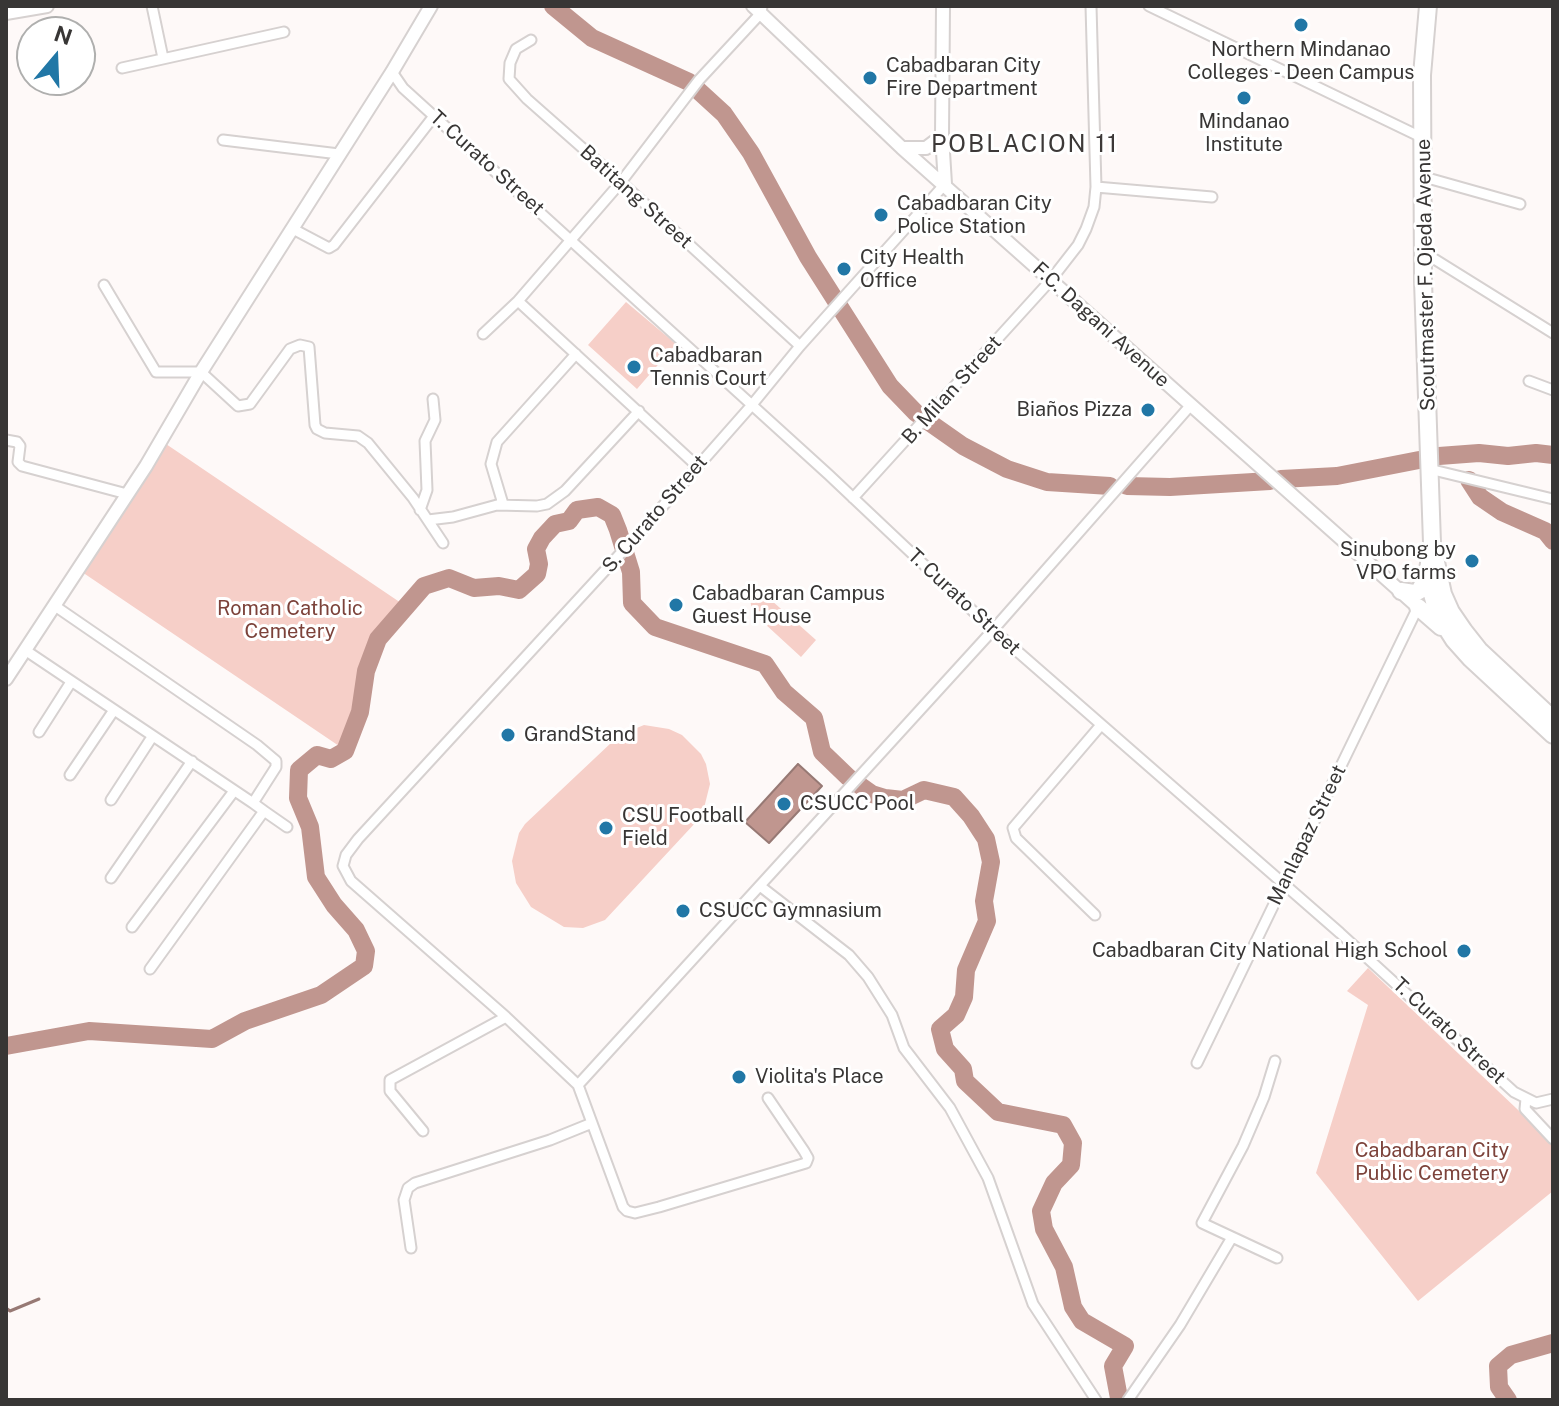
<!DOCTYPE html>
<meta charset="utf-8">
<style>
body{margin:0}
#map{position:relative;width:1559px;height:1406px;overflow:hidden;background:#fef9f8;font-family:"Public Sans",sans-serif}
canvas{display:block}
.frame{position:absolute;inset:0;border:8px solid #383635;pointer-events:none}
.north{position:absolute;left:16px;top:16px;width:80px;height:80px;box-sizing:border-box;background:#fff;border:2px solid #afafae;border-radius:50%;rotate:19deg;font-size:22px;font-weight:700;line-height:32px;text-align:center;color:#383635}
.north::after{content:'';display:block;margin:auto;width:28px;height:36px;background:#2177a6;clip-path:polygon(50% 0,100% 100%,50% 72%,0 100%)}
</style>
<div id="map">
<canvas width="1559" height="1406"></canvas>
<div class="frame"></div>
<div class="north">N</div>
</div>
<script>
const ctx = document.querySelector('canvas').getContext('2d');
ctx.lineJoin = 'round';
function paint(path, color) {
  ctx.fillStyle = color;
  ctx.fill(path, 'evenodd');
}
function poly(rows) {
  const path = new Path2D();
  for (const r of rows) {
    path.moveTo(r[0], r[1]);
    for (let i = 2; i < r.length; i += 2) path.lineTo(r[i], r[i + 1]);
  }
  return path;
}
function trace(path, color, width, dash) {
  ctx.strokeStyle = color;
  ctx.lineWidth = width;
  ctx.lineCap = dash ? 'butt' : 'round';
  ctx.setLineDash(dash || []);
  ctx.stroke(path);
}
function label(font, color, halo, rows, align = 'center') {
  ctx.font = font + ' "Public Sans",sans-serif';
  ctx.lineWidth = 6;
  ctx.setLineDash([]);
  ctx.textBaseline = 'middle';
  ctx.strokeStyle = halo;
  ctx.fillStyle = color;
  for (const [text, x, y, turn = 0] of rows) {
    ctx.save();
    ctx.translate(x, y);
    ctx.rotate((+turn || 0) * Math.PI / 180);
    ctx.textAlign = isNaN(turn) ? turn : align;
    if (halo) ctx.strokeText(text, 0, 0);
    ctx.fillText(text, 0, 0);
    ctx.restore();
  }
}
const green = poly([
 [626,302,676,344,637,389,588,345],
 [166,444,404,605,373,636,360,671,358,713,342,748,82,572],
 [755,592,762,592,816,640,801,657,752,612,750,598],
 [644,725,669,729,682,735,701,754,706,764,710,784,704,808,697,821,605,920,583,928,564,927,531,907,516,883,512,861,519,833,525,824,612,742,622,734],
 [1368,968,1553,1143,1553,1191,1418,1301,1316,1173,1368,1005,1347,991]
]);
const water = poly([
 [798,764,822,786,769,843,745,822,798,764]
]);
const stream = poly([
 [6,1308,10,1311,39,1299]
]);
const river = poly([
 [553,6,592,38,689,82,724,114,751,153,808,257,890,386,916,413,963,446,1007,469,1047,482,1110,486],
 [1439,456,1479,453,1508,456,1536,453,1553,455],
 [1281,479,1337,476,1419,460],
 [1469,480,1480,497,1502,512,1545,531,1553,541],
 [1127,486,1170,487,1270,481],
 [6,1046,89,1031,212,1039,245,1021,321,995,364,966,366,951,356,930,334,905,316,877,310,827,298,798,299,770,317,755,331,759,345,751,360,712,366,671,378,639,424,586,449,578,474,588,499,586,519,590,537,574,539,564,536,549,542,538,555,524,569,521,577,510,598,507,612,515,618,530,631,572,632,603,655,627,765,664,784,692,814,718,822,752,848,777,872,794,885,798,903,800,924,790,954,797,971,816,986,839,991,862,984,901,987,921,966,970,964,997,956,1015,940,1029,945,1049,963,1069,965,1081,998,1112,1063,1125,1073,1143,1071,1165,1054,1183,1041,1211,1044,1229,1064,1267,1073,1307,1082,1321,1125,1346,1113,1366,1119,1398,1126,1400],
 [1508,1400,1499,1387,1498,1366,1511,1355,1553,1343]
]);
const street = poly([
 [152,6,163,58],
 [1149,6,1423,138],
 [531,40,516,49,510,63,509,79,527,99,621,182,800,346],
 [122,68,284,32],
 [392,72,403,88,829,475,993,630,1340,933,1514,1092,1536,1103,1553,1099],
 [223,140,339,154],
 [1424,177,1520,204],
 [1096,187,1212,197],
 [293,229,329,248,334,245,434,116],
 [1423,252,1553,333],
 [104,285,156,372,201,372,238,406,250,404,290,349,300,345,309,347,315,425,317,429,325,433,358,436,368,443,413,498,443,543],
 [483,334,518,301],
 [1529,381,1553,390],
 [6,440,17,442,20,446,18,462,22,466,127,494],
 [697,466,518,301,621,182,699,80,761,13,762,6],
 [1429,469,1553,499],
 [853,498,1050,281,1078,245,1086,229,1094,207,1096,187,1091,6],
 [503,504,491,464,497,442,576,354],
 [420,510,427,490,425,441,435,420,433,399],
 [428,520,453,517,497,505,537,506,547,504,565,491,639,411],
 [25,650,253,803,276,767,276,761,257,745,55,606],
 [39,732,71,682],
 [70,775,114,710],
 [111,800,152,737],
 [264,811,287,827],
 [111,878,192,761],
 [760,886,849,955,868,977,892,1015,904,1048,950,1108,988,1178,1033,1304,1096,1400],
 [1095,915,1016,838,1013,828,1101,725],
 [132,927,234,791],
 [150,969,264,811,253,803],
 [1275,1061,1264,1097,1243,1146,1202,1223,1277,1258],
 [1197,1063,1418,607],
 [578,1085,993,630,1190,406],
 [768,1098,804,1151,808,1158,806,1163,659,1207,635,1213,627,1211,623,1207,578,1085,506,1017,351,881,343,866,346,855,358,839,632,541,751,406,800,346,945,184],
 [1526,1099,1525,1109,1553,1139],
 [423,1131,390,1091,390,1080,506,1017],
 [411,1248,404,1200,408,1188,415,1183,550,1140,592,1123],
 [1128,1400,1180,1325,1231,1239]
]);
const secondary = poly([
 [753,6,902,148,1418,607],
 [943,6,942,136,945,184],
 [6,13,47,6],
 [902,148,926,148,942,136],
 [6,679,146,466,201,372,392,72,431,6]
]);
const highway = poly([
 [1428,6,1422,75,1423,281,1432,543,1427,577,1438,615,1454,640,1471,659,1553,735],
 [1434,553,1443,594,1451,612,1464,631,1479,650,1553,719],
 [1401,591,1414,593,1419,591,1427,577],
 [1418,607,1441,627]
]);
const markers = [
 [1301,25,8,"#2177a6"],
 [870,78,8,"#2177a6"],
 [1244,98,8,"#2177a6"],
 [881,215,8,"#2177a6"],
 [844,269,8,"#2177a6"],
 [634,367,8,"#2177a6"],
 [1148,410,8,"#2177a6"],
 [1472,561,8,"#2177a6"],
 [676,605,8,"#2177a6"],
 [508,735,8,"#2177a6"],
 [784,804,8,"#2177a6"],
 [606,828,8,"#2177a6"],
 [683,911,8,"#2177a6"],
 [1464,951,8,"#2177a6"],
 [739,1077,8,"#2177a6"]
];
const poiNames = [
 ["Northern Mindanao",1301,50,"center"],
 ["Colleges - Deen Campus",1301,73,"center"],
 ["Cabadbaran City",886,66],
 ["Fire Department",886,89],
 ["Mindanao",1244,122,"center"],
 ["Institute",1244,145,"center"],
 ["Cabadbaran City",897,204],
 ["Police Station",897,227],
 ["City Health",860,258],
 ["Office",860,281],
 ["Cabadbaran",650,356],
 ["Tennis Court",650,379],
 ["Biaños Pizza",1132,410,"right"],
 ["Sinubong by",1456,550,"right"],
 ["VPO farms",1456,573,"right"],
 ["Cabadbaran Campus",692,594],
 ["Guest House",692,617],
 ["GrandStand",524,735],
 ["CSUCC Pool",800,804],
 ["CSU Football",622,816],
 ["Field",622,839],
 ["CSUCC Gymnasium",699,911],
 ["Cabadbaran City National High School",1448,951,"right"],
 ["Violita's Place",755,1077]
];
const streetNames = [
 ["T. Curato Street",487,163,42],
 ["Batitang Street",636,197,42],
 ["Scoutmaster F. Ojeda Avenue",1426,275,-91],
 ["F.C. Dagani Avenue",1101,325,42],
 ["B. Milan Street",952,390,-48],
 ["S. Curato Street",655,514,-49],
 ["T. Curato Street",964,602,43],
 ["Manlapaz Street",1307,835,-64],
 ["T. Curato Street",1449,1031,43]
];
const parkNames = [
 ["Roman Catholic",290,609],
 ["Cemetery",290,632],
 ["Cabadbaran City",1432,1151],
 ["Public Cemetery",1432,1174]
];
const quarterNames = [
 ["POBLACION 11",1025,145]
];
paint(green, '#f6cfc8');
paint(water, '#c0968f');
trace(water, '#977974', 2);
trace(stream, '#977974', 3);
trace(river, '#c0968f', 18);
trace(street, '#d6d1d0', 13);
trace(secondary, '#d6d1d0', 16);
trace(highway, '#d6d1d0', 20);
trace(street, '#fff', 9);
trace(secondary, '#fff', 12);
trace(highway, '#fff', 16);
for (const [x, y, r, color] of markers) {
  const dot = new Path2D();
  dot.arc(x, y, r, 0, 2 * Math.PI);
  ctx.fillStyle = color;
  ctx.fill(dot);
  trace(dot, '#fff', 3);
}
label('20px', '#383635', '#fff', poiNames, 'left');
label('20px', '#383635', '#fff', streetNames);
label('20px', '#7c423a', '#fff', parkNames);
ctx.letterSpacing = '2px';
label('24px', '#3d3938', '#fff', quarterNames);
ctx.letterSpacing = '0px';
</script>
